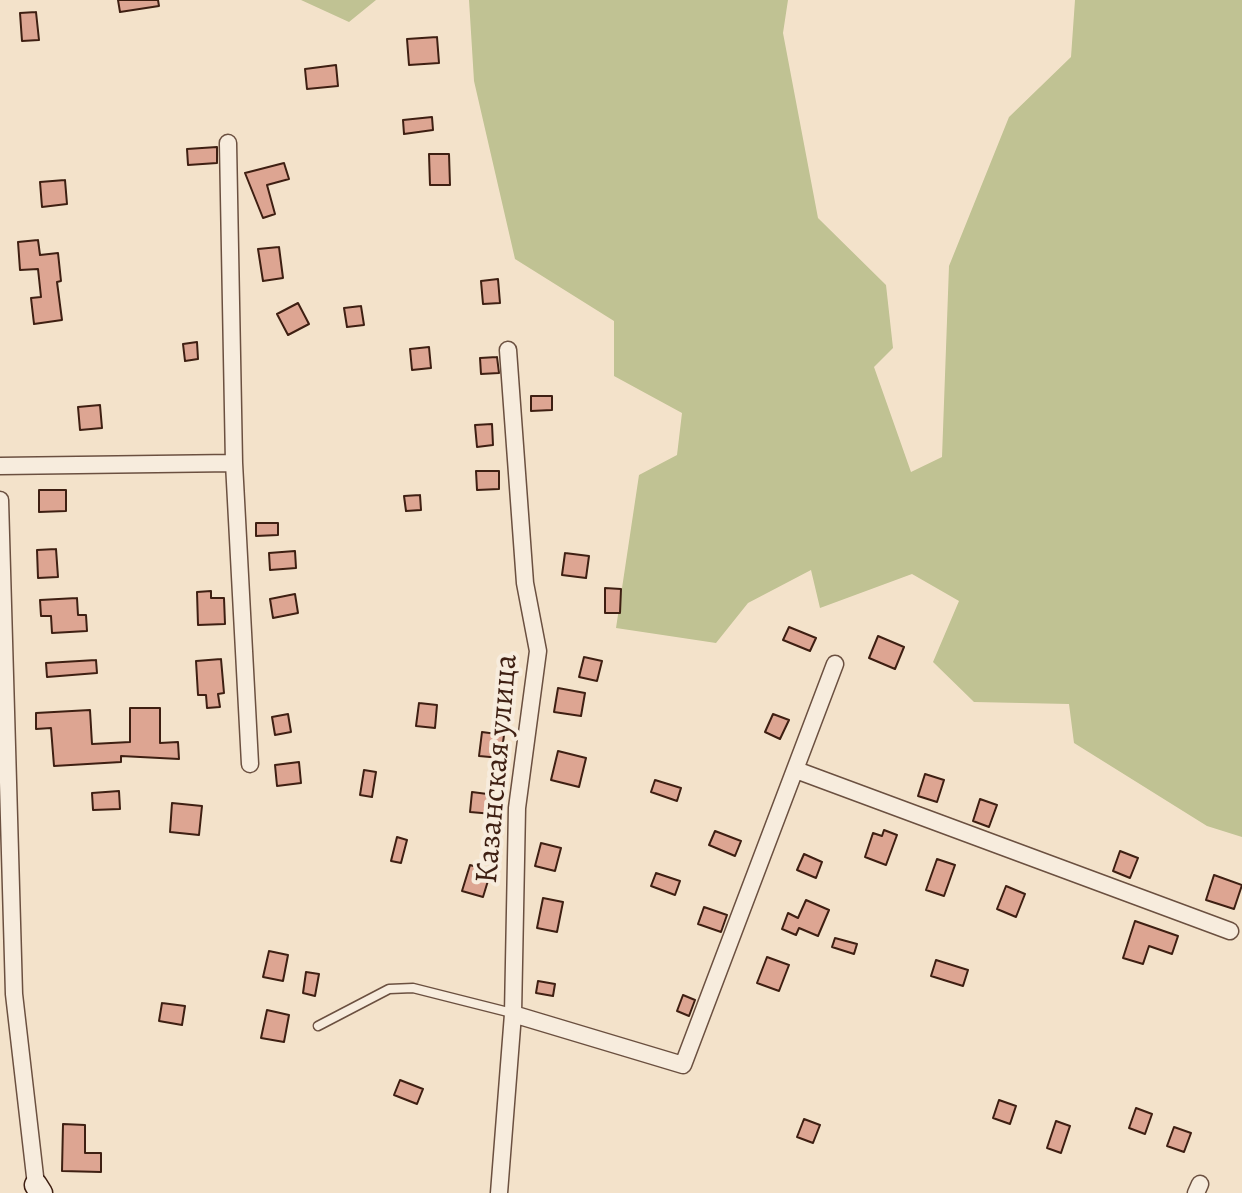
<!DOCTYPE html>
<meta charset="utf-8">
<style>
body{margin:0}
canvas{display:block;background:#f3e2ca}
</style>
<canvas width="1242" height="1193"></canvas>
<script>
const ctx = document.querySelector('canvas').getContext('2d');
ctx.lineJoin = 'round';
function paint(path, color) {
  ctx.fillStyle = color;
  ctx.fill(path, 'evenodd');
}
function poly(rows) {
  const path = new Path2D();
  for (const r of rows) {
    path.moveTo(r[0], r[1]);
    for (let i = 2; i < r.length; i += 2) path.lineTo(r[i], r[i + 1]);
  }
  return path;
}
function trace(path, color, width, dash) {
  ctx.strokeStyle = color;
  ctx.lineWidth = width;
  ctx.lineCap = dash ? 'butt' : 'round';
  ctx.setLineDash(dash || []);
  ctx.stroke(path);
}
function label(font, color, halo, rows, align = 'center') {
  ctx.font = font + ' Alegreya,serif';
  ctx.lineWidth = 8;
  ctx.setLineDash([]);
  ctx.textBaseline = 'middle';
  ctx.strokeStyle = halo;
  ctx.fillStyle = color;
  for (const [text, x, y, turn = 0] of rows) {
    ctx.save();
    ctx.translate(x, y);
    ctx.rotate((+turn || 0) * Math.PI / 180);
    ctx.textAlign = isNaN(turn) ? turn : align;
    if (halo) ctx.strokeText(text, 0, 0);
    ctx.fillText(text, 0, 0);
    ctx.restore();
  }
}
const green = poly([
 [301,0,376,0,349,22],
 [469,0,788,0,783,33,818,218,886,285,893,348,874,367,911,472,942,457,949,266,1009,117,1071,57,1075,0,1242,0,1242,837,1207,826,1074,743,1069,704,974,702,933,662,959,601,912,574,820,608,811,570,748,603,716,643,616,628,639,475,677,455,682,413,614,376,614,321,515,259,474,81]
]);
const building = poly([
 [118,0,158,0,159,6,120,12,118,0],
 [36,12,39,40,22,41,20,13,36,12],
 [437,37,439,63,409,65,407,39,437,37],
 [336,65,338,86,307,89,305,69,336,65],
 [432,117,433,130,404,134,403,120,432,117],
 [217,147,217,163,188,165,187,149,217,147],
 [429,154,449,154,450,185,430,185,429,154],
 [284,163,289,179,267,185,275,214,263,218,245,173,284,163],
 [65,180,67,204,42,207,40,182,65,180],
 [38,240,40,255,58,253,61,281,57,282,62,320,34,324,31,298,41,297,38,269,20,270,18,242,38,240],
 [279,247,283,278,263,281,258,249,279,247],
 [498,279,500,303,483,304,481,281,498,279],
 [298,303,309,324,288,335,277,314,298,303],
 [361,306,364,325,347,327,344,308,361,306],
 [197,342,198,359,185,361,183,344,197,342],
 [429,347,431,368,412,370,410,349,429,347],
 [497,357,499,373,481,374,480,358,497,357],
 [531,396,552,396,552,410,531,411,531,396],
 [100,405,102,428,80,430,78,407,100,405],
 [492,424,493,445,477,447,475,425,492,424],
 [476,471,499,471,499,489,477,490,476,471],
 [39,490,66,490,66,511,39,512,39,490],
 [420,495,421,510,406,511,404,496,420,495],
 [256,523,278,523,278,535,256,536,256,523],
 [56,549,58,577,38,578,37,550,56,549],
 [295,551,296,568,270,570,269,553,295,551],
 [565,553,589,556,586,578,562,575,565,553],
 [605,588,621,589,620,613,605,613,605,588],
 [211,591,211,598,224,598,225,624,198,625,197,592,211,591],
 [295,594,298,613,273,618,270,599,295,594],
 [77,598,78,615,86,615,87,631,52,633,51,616,41,616,40,600,77,598],
 [789,627,816,638,810,651,783,640,789,627],
 [878,636,904,647,895,669,869,658,878,636],
 [584,657,602,661,597,681,579,677,584,657],
 [221,659,224,693,218,694,220,707,207,708,206,695,198,695,196,661,221,659],
 [96,660,97,673,47,677,46,663,96,660],
 [558,688,585,693,581,716,554,712,558,688],
 [419,703,437,705,435,728,416,726,419,703],
 [130,708,160,708,160,743,178,742,179,759,121,756,121,762,54,766,51,728,36,729,36,713,90,710,92,744,130,742,130,708],
 [288,714,291,732,275,735,272,717,288,714],
 [773,714,789,720,780,739,765,732,773,714],
 [482,732,504,735,501,758,479,756,482,732],
 [558,751,586,758,579,787,551,780,558,751],
 [299,762,301,783,277,786,275,765,299,762],
 [364,770,376,772,372,797,360,795,364,770],
 [925,774,944,780,937,802,918,796,925,774],
 [655,780,681,788,677,801,651,792,655,780],
 [119,791,120,809,93,810,92,793,119,791],
 [472,792,495,795,493,814,470,812,472,792],
 [980,799,997,805,989,827,973,821,980,799],
 [172,803,202,806,199,835,170,832,172,803],
 [884,830,897,835,886,865,865,857,873,833,882,836,884,830],
 [715,831,741,841,735,856,709,845,715,831],
 [397,837,407,840,401,863,391,861,397,837],
 [541,843,561,848,555,871,535,866,541,843],
 [1120,851,1138,858,1130,878,1113,871,1120,851],
 [804,854,822,862,816,878,797,870,804,854],
 [937,859,955,865,944,896,926,890,937,859],
 [470,865,491,871,483,897,462,891,470,865],
 [656,873,680,881,675,895,651,886,656,873],
 [1214,875,1242,885,1234,909,1206,900,1214,875],
 [1006,886,1025,894,1016,917,997,909,1006,886],
 [543,898,563,902,557,932,537,928,543,898],
 [806,900,829,910,818,936,799,928,796,935,782,929,788,913,798,918,806,900],
 [704,907,727,915,721,932,698,924,704,907],
 [1135,921,1178,936,1172,954,1149,946,1143,964,1123,958,1135,921],
 [835,938,857,944,854,954,832,947,835,938],
 [269,951,288,955,283,981,263,977,269,951],
 [767,957,789,965,779,991,757,983,767,957],
 [936,960,968,970,963,986,931,976,936,960],
 [306,972,319,974,315,996,303,993,306,972],
 [538,981,555,984,553,996,536,993,538,981],
 [683,995,695,1000,689,1016,677,1011,683,995],
 [162,1003,185,1006,182,1025,159,1021,162,1003],
 [267,1010,289,1015,284,1042,261,1038,267,1010],
 [400,1080,423,1089,417,1104,394,1095,400,1080],
 [999,1100,1016,1106,1010,1124,993,1118,999,1100],
 [1136,1108,1152,1114,1145,1134,1129,1128,1136,1108],
 [804,1119,820,1125,813,1143,797,1137,804,1119],
 [1056,1121,1070,1126,1061,1153,1047,1148,1056,1121],
 [63,1124,85,1125,85,1153,101,1153,101,1172,62,1171,63,1124],
 [1174,1127,1191,1133,1184,1152,1167,1146,1174,1127]
]);
const lane = poly([
 [318,1026,389,989,413,988,512,1013]
]);
const street = poly([
 [228,143,234,463,250,764],
 [0,466,234,463],
 [0,500,14,994,36,1185],
 [796,770,1230,931],
 [513,1014,683,1065,835,664],
 [499,1193,513,1014,517,808,538,651,525,583,508,350],
 [1196,1193,1200,1184]
]);
const secondary = poly([
 [36,1185,41,1193]
]);
const streetNames = [
 ["Казанская улица",498,769,-85]
];
paint(green, '#c0c293');
paint(building, '#dda592');
trace(building, '#3e1f12', 2);
trace(lane, '#6b5040', 11);
trace(street, '#6b5040', 19);
trace(secondary, '#3e1f12', 25);
trace(lane, '#f7ecdd', 8);
trace(street, '#f7ecdd', 16);
trace(secondary, '#f7ecdd', 22);
label('32px', '#3e1f12', '#f7ecdd', streetNames);
</script>
